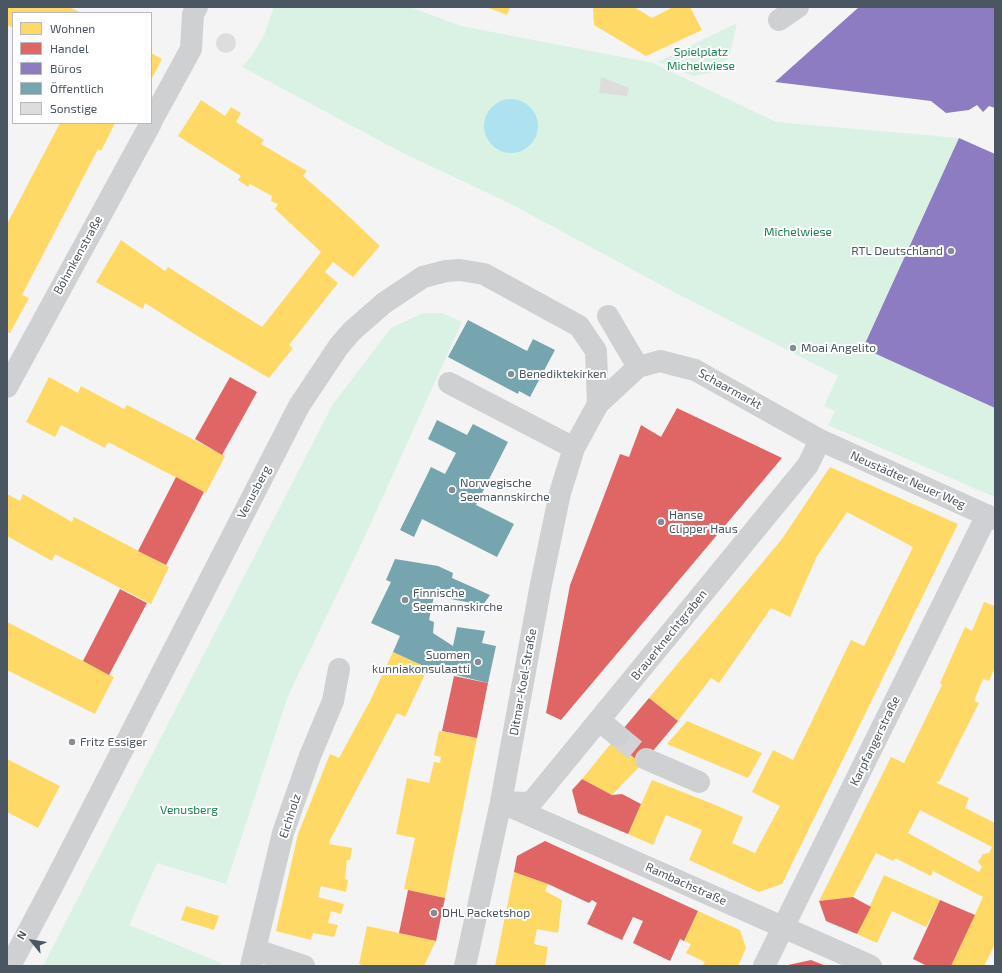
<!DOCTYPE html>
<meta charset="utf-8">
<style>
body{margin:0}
#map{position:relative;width:1002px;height:973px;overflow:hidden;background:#f4f4f4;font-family:"Exo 2",sans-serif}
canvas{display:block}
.frame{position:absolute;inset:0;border:8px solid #4a5661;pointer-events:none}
.legend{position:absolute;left:12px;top:12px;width:140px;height:112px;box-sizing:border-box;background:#fff;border:1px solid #b7bbc0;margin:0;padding:5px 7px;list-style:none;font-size:12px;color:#4a5661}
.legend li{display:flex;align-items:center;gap:8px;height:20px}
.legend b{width:20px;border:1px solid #b7bbc0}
.north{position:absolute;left:12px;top:921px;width:40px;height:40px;-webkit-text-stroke:3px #fff;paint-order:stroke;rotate:300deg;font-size:11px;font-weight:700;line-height:16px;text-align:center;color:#4a5661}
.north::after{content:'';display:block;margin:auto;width:14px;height:18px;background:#4a5661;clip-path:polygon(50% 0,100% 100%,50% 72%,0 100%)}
</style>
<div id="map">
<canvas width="1002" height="973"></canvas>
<div class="frame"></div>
<ul class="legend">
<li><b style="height:11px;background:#ffd966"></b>Wohnen</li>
<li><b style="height:11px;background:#e06666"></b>Handel</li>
<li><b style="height:11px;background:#8e7cc3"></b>Büros</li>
<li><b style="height:11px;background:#76a5af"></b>Öffentlich</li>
<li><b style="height:11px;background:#ddddde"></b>Sonstige</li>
</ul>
<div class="north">N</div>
</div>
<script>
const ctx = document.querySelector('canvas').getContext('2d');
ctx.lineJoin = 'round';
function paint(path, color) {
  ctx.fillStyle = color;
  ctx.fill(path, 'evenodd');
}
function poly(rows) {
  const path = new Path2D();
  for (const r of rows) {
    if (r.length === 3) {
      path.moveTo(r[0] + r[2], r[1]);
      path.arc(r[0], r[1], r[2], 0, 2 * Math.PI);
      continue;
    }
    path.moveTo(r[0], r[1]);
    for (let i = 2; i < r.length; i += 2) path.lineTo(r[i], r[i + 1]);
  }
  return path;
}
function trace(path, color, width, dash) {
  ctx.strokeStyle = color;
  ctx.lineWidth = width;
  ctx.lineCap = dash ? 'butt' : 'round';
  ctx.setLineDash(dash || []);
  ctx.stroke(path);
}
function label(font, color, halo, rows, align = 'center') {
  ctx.font = font + ' "Exo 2",sans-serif';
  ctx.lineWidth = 4;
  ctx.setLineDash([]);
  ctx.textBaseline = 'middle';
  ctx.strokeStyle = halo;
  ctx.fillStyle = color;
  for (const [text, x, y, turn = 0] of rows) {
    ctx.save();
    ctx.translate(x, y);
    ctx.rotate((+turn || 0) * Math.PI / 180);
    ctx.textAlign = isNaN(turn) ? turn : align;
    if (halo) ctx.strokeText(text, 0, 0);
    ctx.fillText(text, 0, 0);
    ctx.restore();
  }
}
const green = poly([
 [274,7,410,7,461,26,653,63,776,122,959,138,864,348,995,408,995,497,828,425,835,411,824,406,838,376,674,292,511,204,401,152,242,67,253,54,264,35],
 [737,23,729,58,710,73,693,76,658,62],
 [423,313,442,313,462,322,366,534,288,696,226,884,157,863,129,925,221,963,221,966,43,966,333,404,391,328]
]);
const water = poly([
 [511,126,27]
]);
const homes = poly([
 [7,7,69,7,82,13,13,13,13,28,7,25],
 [486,7,510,7,507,15],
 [593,7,634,7,652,18,673,7,690,7,702,30,646,56,594,25],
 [151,53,162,59,151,80],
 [201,100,225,116,231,107,241,113,236,122,264,140,261,144,307,171,303,176,341,209,380,246,353,277,333,262,325,272,338,283,289,345,293,348,269,378,199,337,145,303,143,309,96,282,121,240,165,271,168,267,262,327,321,252,275,209,278,204,271,201,272,196,250,184,248,187,238,180,241,176,178,136],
 [60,123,115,123,101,151,98,149,22,295,29,298,10,333,7,332,7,224],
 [49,377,78,393,81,386,124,409,127,405,225,456,206,493,108,442,105,448,61,425,55,437,26,422],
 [830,467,958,524,782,884,759,892,689,860,702,830,666,815,653,845,628,834,641,804,652,780,713,804,743,817,732,843,755,853,780,806,752,792,773,750,793,760,851,640,864,646,913,547,847,512,817,556,790,617,771,608,719,683,711,678,678,721,649,698,782,539],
 [7,494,20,501,23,494,72,522,74,517,169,567,151,604,55,554,52,561,7,536],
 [984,602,995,606,995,667,989,681,983,679,974,701,979,703,939,782,936,781,937,783,969,798,965,808,995,823,995,944,984,966,951,966,983,897,933,871,931,876,895,858,893,861,876,853,853,897,819,901,891,757,904,763,942,685,940,683,965,627,972,631],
 [920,810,992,847,989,853,983,854,978,862,982,867,979,872,908,833],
 [7,622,114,677,95,714,7,670],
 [393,652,428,668,405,717,397,713,330,840,329,844,352,848,350,860,347,860,345,879,348,880,346,892,321,886,318,897,344,904,341,914,331,911,328,923,338,925,334,937,313,933,311,940,276,931,298,834,330,754,339,758,370,701],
 [687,721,762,753,748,778,667,744],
 [439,731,477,738,445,898,404,889,415,838,396,834,407,778,429,783,434,762,440,763,441,757,434,755],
 [613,741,642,764,612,795,582,779],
 [7,759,60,786,38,828,7,812],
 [514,872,548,884,545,891,562,900,558,933,537,929,534,944,548,947,545,966,495,966],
 [884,875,940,900,926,927,892,911,877,943,857,934],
 [186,906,219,916,214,930,181,920],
 [698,911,740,930,746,948,738,966,702,966,705,962,686,953,691,944,684,941],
 [367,926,399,933,436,941,424,966,367,966,359,964]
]);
const shops = poly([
 [230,377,257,392,222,455,195,439],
 [677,408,782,458,561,720,546,713,570,585,620,454,629,457,641,425,661,437],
 [176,477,204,492,166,565,138,551],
 [120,589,147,603,109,675,83,661],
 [454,676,488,683,477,738,442,731],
 [649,698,678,721,642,764,613,741],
 [582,779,612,795,622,794,641,804,628,834,578,813,572,790],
 [545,841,698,911,684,941,680,939,670,961,633,943,643,921,633,917,622,940,587,924,597,903,592,900,589,903,548,884,514,872,517,856],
 [408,890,445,898,436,941,399,933],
 [853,897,871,907,857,934,826,921,819,901],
 [940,900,975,915,951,966,927,966,913,959],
 [811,960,826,966,788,965]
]);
const offices = poly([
 [859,7,995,7,995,108,989,106,983,112,977,105,969,110,946,113,931,101,775,82],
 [959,138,995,154,995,408,863,348]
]);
const public = poly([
 [468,320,527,351,533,339,555,350,530,397,519,391,518,394,448,357],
 [437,420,467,435,473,424,508,442,476,505,514,524,497,557,422,519,414,537,400,530,431,467,445,474,456,453,428,439],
 [395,559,438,566,453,573,452,578,490,595,483,605,434,596,429,620,434,622,433,633,453,646,457,627,485,631,482,643,496,646,488,683,428,668,393,652,400,636,371,623,391,582,386,580]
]);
const building = poly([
 [226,43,10],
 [601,77,629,88,627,96,599,93]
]);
const minorTunnel = poly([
 [618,736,646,759]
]);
const minor = poly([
 [779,20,798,7],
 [151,122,191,49,193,14,197,7],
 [608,316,638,367],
 [449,383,574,448],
 [7,387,151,123],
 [599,720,618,736],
 [646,759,699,782],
 [501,802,531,803,808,465,820,440],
 [509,806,871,966],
 [256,950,304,966],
 [10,966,54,883,299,406,339,346,352,331,384,303,423,277,446,271,460,270,484,274,579,326,596,351,598,404],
 [251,966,283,833,310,756,333,701,339,669],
 [465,966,501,802,541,584,560,493,574,448,598,404,638,367,660,361,695,370,820,440,995,519],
 [764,966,987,515]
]);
const markers = [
 [951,251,4,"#868d94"],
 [793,348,4,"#868d94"],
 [511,374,4,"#868d94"],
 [452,490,4,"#868d94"],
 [661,522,4,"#868d94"],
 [405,600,4,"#868d94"],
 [478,662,4,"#868d94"],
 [72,742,4,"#868d94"],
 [434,913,4,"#868d94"]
];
const parkNames = [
 ["Spielplatz",701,52],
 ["Michelwiese",701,66],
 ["Michelwiese",798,232],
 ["Venusberg",189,810]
];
const poiNames = [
 ["RTL Deutschland",943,251,"right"],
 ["Moai Angelito",801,348],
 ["Benediktekirken",519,374],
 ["Norwegische",460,483],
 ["Seemannskirche",460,497],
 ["Hanse",669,515],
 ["Clipper Haus",669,529],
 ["Finnische",413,593],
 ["Seemannskirche",413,607],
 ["Suomen",470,655,"right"],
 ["kunniakonsulaatti",470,669,"right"],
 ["Fritz Essiger",80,742],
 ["DHL Packetshop",442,913]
];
const streetNames = [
 ["Böhmkenstraße",78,255,-61],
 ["Schaarmarkt",730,389,29],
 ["Neustädter Neuer Weg",908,480,24],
 ["Venusberg",254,492,-62],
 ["Brauerknechtgraben",669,635,-51],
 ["Ditmar-Koel-Straße",523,682,-80],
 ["Karpfangerstraße",875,741,-64],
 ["Eichholz",290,816,-72],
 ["Rambachstraße",686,884,24]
];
paint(green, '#d9f2e3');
paint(water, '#aee2f0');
paint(homes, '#ffd966');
paint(shops, '#e06666');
paint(offices, '#8e7cc3');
paint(public, '#76a5af');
paint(building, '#ddddde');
trace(minorTunnel, '#d2d4d7', 22, [22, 11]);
trace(minor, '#ced0d2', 22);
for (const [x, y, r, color] of markers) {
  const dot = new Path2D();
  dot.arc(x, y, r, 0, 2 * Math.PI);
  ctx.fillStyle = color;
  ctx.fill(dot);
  trace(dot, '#fff', 1.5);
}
label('12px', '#17864f', '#fff', parkNames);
label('12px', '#4a5661', '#fff', poiNames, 'left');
label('12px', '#4a5661', '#fff', streetNames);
</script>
